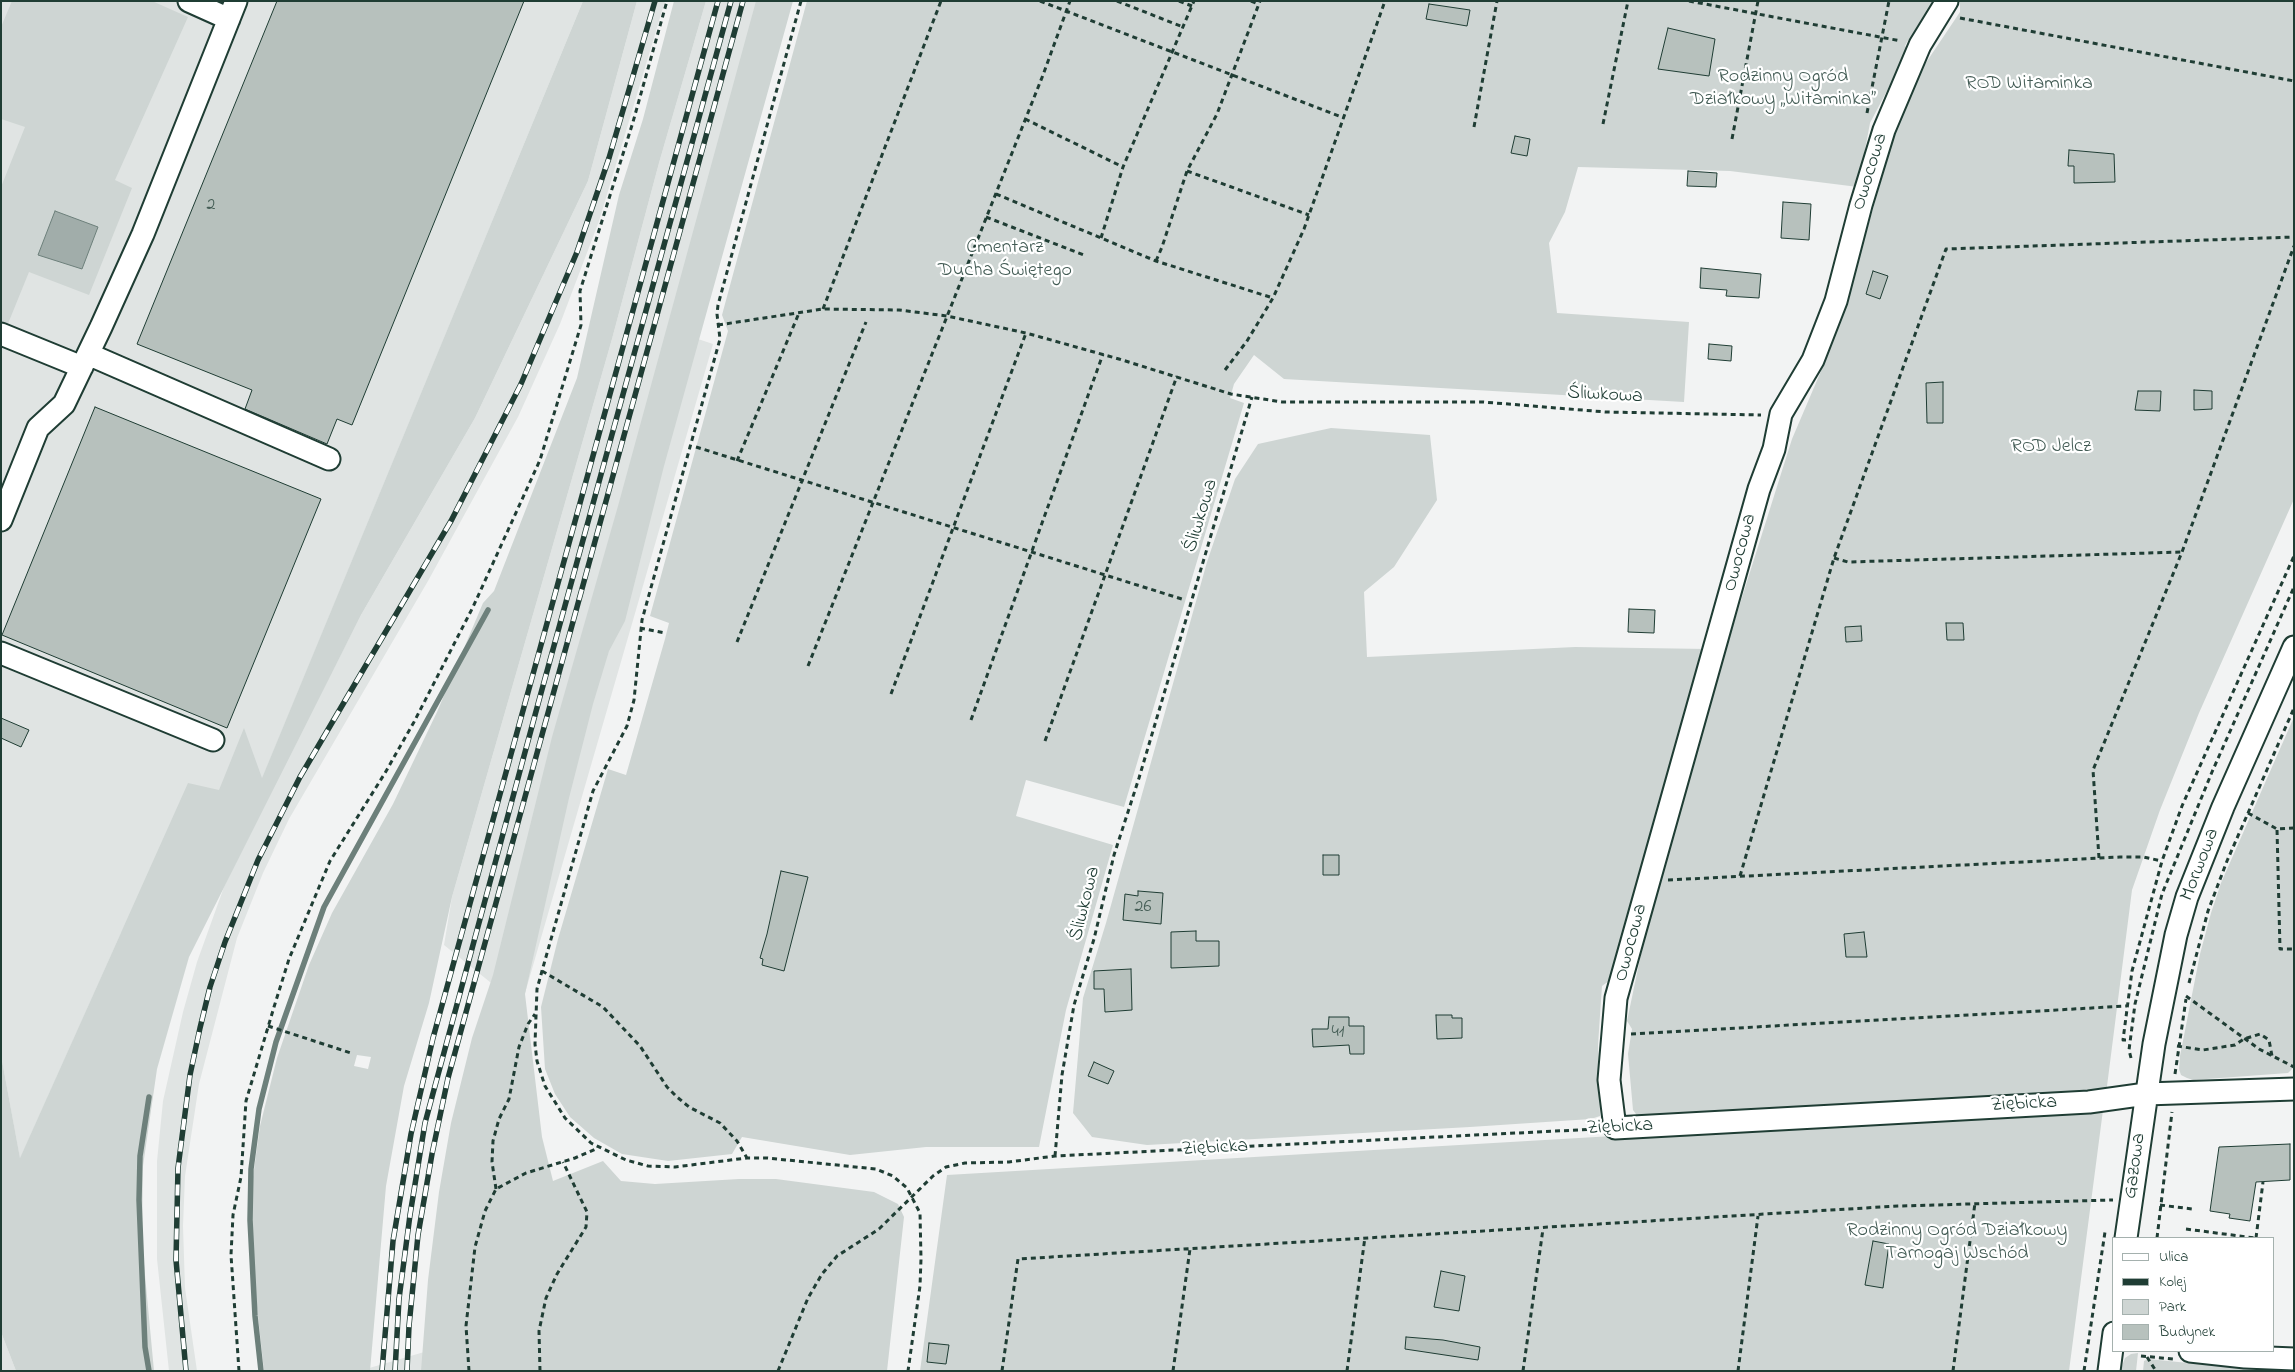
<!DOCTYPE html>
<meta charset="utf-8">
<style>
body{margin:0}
#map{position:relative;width:2295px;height:1372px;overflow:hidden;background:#f2f3f3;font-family:"Indie Flower",sans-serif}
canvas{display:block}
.frame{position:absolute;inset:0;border:2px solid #1f3d34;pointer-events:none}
.legend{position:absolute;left:2112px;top:1237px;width:162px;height:115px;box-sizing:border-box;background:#fff;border:1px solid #a5b1ae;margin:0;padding:6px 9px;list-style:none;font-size:15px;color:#1f3d34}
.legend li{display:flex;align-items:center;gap:10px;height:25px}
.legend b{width:25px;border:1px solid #a5b1ae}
</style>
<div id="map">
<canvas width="2295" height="1372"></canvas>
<div class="frame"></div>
<ul class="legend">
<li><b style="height:6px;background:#fff"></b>Ulica</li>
<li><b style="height:6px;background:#1f3d34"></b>Kolej</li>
<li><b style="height:14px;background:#ced5d3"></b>Park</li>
<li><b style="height:14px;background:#b7c1bd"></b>Budynek</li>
</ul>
</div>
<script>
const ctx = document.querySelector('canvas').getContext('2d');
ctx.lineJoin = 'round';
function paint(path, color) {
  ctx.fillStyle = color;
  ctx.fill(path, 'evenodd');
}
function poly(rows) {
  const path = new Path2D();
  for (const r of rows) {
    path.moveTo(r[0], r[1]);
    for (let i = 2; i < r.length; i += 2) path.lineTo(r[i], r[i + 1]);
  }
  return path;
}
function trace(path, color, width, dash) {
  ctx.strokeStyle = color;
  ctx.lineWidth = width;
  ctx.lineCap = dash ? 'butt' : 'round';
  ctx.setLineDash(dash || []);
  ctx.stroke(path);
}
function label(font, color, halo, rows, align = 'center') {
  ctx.font = font + ' "Indie Flower",sans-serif';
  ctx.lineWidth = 4.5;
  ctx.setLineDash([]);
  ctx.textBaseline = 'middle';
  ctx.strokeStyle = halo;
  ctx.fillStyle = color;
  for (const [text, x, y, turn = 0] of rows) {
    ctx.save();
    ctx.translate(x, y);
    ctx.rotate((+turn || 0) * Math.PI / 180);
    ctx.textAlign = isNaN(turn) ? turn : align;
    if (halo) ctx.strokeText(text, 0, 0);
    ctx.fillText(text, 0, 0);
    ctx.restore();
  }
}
const built = poly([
 [1,1,583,1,262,779,121,933,20,1159,1,1055],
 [637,1,665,1,599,221,560,324,518,417,428,581,289,819,263,873,237,938,199,1084,185,1176,183,1226,185,1288,197,1371,169,1371,157,1259,157,1161,163,1101,183,1012,197,962,224,887,266,800,361,615,475,418,588,181],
 [706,1,787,1,695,338,713,344,521,1007,444,945,452,897,612,339,659,163],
 [1,1332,16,1371,1,1371],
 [438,1348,440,1371,359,1371]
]);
const green = poly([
 [12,1,152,1,188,17,115,180,132,188,89,295,29,272,5,331,1,329,1,187,25,127,1,119,1,27],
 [583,1,637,1,588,181,475,418,361,615,189,957,157,1069,143,1166,142,1243,154,1371,16,1371,1,1332,1,1055,20,1158,188,783,219,790,244,728,262,778],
 [674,1,706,1,659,163,612,339,452,897,429,1003,404,1086,386,1186,370,1371,264,1371,252,1262,252,1184,260,1126,277,1058,309,965,332,913,393,804,437,712,483,603,494,591,577,378,619,195,643,119],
 [357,1055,371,1057,368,1069,354,1066],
 [756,1,793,1,664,466,625,621,609,651,593,704,569,798,525,994,542,1137,553,1181,603,1161,621,1181,655,1184,739,1179,776,1179,874,1192,898,1204,904,1217,887,1371,421,1371,428,1280,439,1192,451,1123,472,1038,493,975,552,737,618,506],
 [807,1,1935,1,1914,39,1909,39,1907,42,1905,46,1909,49,1870,123,1858,187,1730,171,1578,167,1565,212,1549,243,1557,313,1689,322,1684,402,1284,379,1254,355,1234,384,1230,398,1244,403,1124,807,1026,780,1016,816,1113,845,1066,1010,1039,1147,926,1147,850,1155,742,1137,732,1154,668,1161,622,1154,594,1138,570,1117,555,1094,545,1069,541,1007,558,939,608,769,626,775,665,639,669,623,650,616,728,331,722,315],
 [1960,1,2294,1,2294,499,2199,713,2160,810,2132,890,2106,1094,1641,1121,1633,1110,1628,1054,1632,1029,1627,1021,1645,935,1699,743,1732,629,1792,439,1827,357,1851,285,1907,91,1960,12],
 [1331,428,1430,435,1437,500,1394,567,1364,592,1367,657,1575,647,1708,649,1613,978,1602,986,1598,1045,1600,1116,1591,1119,1470,1127,1147,1145,1092,1137,1073,1113,1083,998,1106,923,1207,562,1235,479,1258,444],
 [2294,717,2294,1067,2288,1073,2193,1080,2187,1078,2181,1075,2179,1069,2180,1056,2200,954,2211,913,2221,883],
 [2103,1110,2069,1371,920,1371,947,1175,1630,1135],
 [2138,1353,2136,1371,2120,1371,2125,1358,2131,1354],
 [2148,1359,2259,1370,2143,1371,2144,1361]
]);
const water = poly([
 [55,211,98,227,82,269,38,255,55,211]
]);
const stream = poly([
 [149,1371,145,1347,139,1200,140,1156,149,1097],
 [261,1371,255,1316,250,1220,251,1169,259,1109,276,1042,324,907,488,610]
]);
const building = poly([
 [277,1,524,1,352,425,337,419,327,444,245,409,252,390,137,344,277,1],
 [1429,4,1470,10,1467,26,1426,19,1429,4],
 [1668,28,1715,39,1709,76,1658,69,1668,28],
 [1515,136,1530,139,1527,156,1511,153,1515,136],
 [2069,150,2114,154,2115,182,2074,183,2074,166,2068,166,2069,150],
 [1688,171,1717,173,1716,187,1687,186,1688,171],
 [1783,202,1811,204,1809,240,1781,238,1783,202],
 [1701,268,1761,274,1759,298,1726,296,1727,290,1700,288,1701,268],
 [1873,271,1888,276,1880,299,1866,294,1873,271],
 [1709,344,1732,346,1731,361,1708,359,1709,344],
 [1943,382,1943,423,1927,423,1926,383,1943,382],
 [2194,390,2212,391,2212,409,2194,410,2194,390],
 [2138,391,2161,391,2160,411,2135,410,2138,391],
 [95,407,321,499,227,728,2,635,95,407],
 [1629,609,1655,610,1654,633,1628,632,1629,609],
 [1946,623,1963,623,1964,640,1947,640,1946,623],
 [1861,626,1862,641,1846,642,1845,627,1861,626],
 [1,718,29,730,21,747,1,738,1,718],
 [1323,855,1339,855,1339,875,1323,875,1323,855],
 [781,871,808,877,784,971,762,965,763,959,760,958,767,934,781,871],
 [1138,891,1163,893,1161,924,1123,920,1125,894,1138,896,1138,891],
 [1196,931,1196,941,1219,941,1219,966,1171,968,1171,932,1196,931],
 [1864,932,1867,957,1846,957,1844,934,1864,932],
 [1131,969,1132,1010,1105,1012,1104,989,1094,989,1094,971,1131,969],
 [1436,1015,1452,1015,1452,1018,1462,1018,1462,1038,1437,1039,1436,1015],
 [1329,1017,1349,1017,1349,1026,1364,1026,1364,1054,1350,1054,1349,1045,1313,1047,1312,1029,1328,1029,1329,1017],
 [1094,1062,1114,1071,1108,1084,1088,1076,1094,1062],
 [2290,1144,2290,1180,2256,1182,2250,1221,2229,1218,2230,1214,2210,1211,2219,1147,2290,1144],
 [1873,1241,1889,1244,1883,1288,1865,1285,1873,1241],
 [1441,1271,1465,1276,1459,1311,1434,1307,1441,1271],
 [1406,1337,1443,1340,1480,1347,1478,1360,1405,1349,1406,1337],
 [929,1343,949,1345,946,1364,927,1362,929,1343]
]);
const path = poly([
 [801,1,718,305,717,314,720,339,642,620,634,700,627,726,593,791,542,971,537,989,535,1044,537,1061,545,1086,565,1118,591,1143,626,1160,648,1166,675,1167,747,1158,767,1158,876,1169,893,1176,907,1188,920,1213,921,1259,920,1286,908,1371],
 [1040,1,1344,118],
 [1117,1,1183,27],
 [1179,1,1192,6],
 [1251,1,1258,4],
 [1689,1,1901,41],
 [1960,18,2294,81],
 [1867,113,1889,1],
 [1025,119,1123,167],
 [1603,124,1628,1],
 [1474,127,1497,1],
 [1732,139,1758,1],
 [1187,171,1309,215],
 [996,194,1156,261,1273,298],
 [986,217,1084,255],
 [1101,238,1123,167,1194,1],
 [1156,261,1162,247,1187,171,1217,114,1260,1],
 [823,309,941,1],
 [718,325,823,309,899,310,947,316,1026,333,1119,359,1231,394,1282,402,1483,402,1606,412,1761,415],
 [1225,370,1247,341,1273,298,1304,229,1385,1],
 [696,447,1185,600],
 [737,461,799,313],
 [1834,558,1848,562,2182,552],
 [640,628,665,633],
 [737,642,866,322],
 [808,666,1043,75,1070,1],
 [891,694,1026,333],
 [971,720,1103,354],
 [1045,741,1177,376],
 [2248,813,2277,829],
 [2294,828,2277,829,2280,949,2294,949],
 [2099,858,2093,770,2182,552,2294,246],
 [1740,876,1834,558,1946,249,2294,237],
 [1668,880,2120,857,2143,857,2162,861],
 [542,971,603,1007,640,1046,667,1087,677,1097,689,1107,720,1123,737,1141,747,1158],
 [2189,983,2208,911,2227,861,2294,708],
 [2186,996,2259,1049,2294,1067],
 [268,1026,351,1053],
 [1631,1034,2127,1006],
 [2126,1040,2123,1040,2132,971,2162,861,2182,806,2294,556],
 [2177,1046,2203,1050,2235,1045,2244,1039,2260,1034,2269,1040,2272,1056],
 [2131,1058,2129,1050,2135,1004,2162,894,2212,772,2294,587],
 [2175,1074,2186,999],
 [1055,1156,1062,1075,1074,1005,1094,939,1114,855,1139,778,1252,397],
 [496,1189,492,1162,493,1141,499,1119,509,1099,519,1047,528,1024,535,1014],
 [2160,1205,2192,1209],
 [2186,1229,2255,1238],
 [2157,1238,2172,1112],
 [2256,1238,2263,1182],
 [2142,1352,2142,1351],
 [2141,1356,2173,1359],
 [2147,1357,2156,1371],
 [239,1371,231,1255,233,1215,241,1177,246,1101,274,1007,289,959,330,861,385,773,414,722,473,607,540,460,581,325,580,291,633,122,667,1],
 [469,1371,466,1326,475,1247,485,1211,496,1189,526,1173,575,1158,598,1148],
 [540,1371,539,1331,546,1298,557,1274,586,1227,587,1212,563,1162],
 [778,1371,808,1298,822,1274,837,1256,879,1229,933,1176,946,1167,965,1163,1009,1162,1055,1156,1597,1129],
 [1002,1371,1018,1259,1898,1206,2113,1200],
 [1173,1371,1190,1249],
 [1347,1371,1365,1237],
 [1523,1371,1543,1229],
 [1738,1371,1758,1216],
 [1953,1371,1975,1203],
 [2084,1371,2105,1232]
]);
const minor = poly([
 [189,1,229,19],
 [1947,1,1920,45,1884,130,1861,205,1836,301,1813,360,1781,414,1774,449,1759,489,1616,998,1609,1080,1615,1128,2089,1102,2146,1094,2294,1089],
 [1,334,82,367],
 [88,354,329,459],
 [1,520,38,428,64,404,101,327,143,234,236,1],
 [1,653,213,740],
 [2126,1238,2154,1044,2176,935,2187,897,2223,807,2294,647],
 [2190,1351,2245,1357,2294,1359],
 [2109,1371,2114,1333]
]);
const rail = poly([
 [186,1371,176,1260,178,1168,190,1075,200,1028,210,987,225,942,258,860,300,777,451,521,521,384,577,252,609,158,655,1],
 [382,1371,393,1241,411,1134,433,1038,718,1],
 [395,1371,399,1299,410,1215,425,1123,538,704,731,1],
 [407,1371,409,1326,418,1235,432,1154,448,1078,743,1]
]);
const numberNames = [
 ["2",211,206],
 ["26",1143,908],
 ["41",1338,1033]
];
const parkNames = [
 ["Rodzinny Ogród",1783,78],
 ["Działkowy „Witaminka”",1783,101],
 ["ROD Witaminka",2029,85],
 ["Cmentarz",1005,249],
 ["Ducha Świętego",1005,272],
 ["ROD Jelcz",2051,448],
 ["Rodzinny Ogród Działkowy",1957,1232],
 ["Tarnogaj Wschód",1957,1255]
];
const streetNames = [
 ["Owocowa",1871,172,-73],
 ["Śliwkowa",1605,396,3],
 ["Śliwkowa",1202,516,-73],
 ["Owocowa",1741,553,-75],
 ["Morwowa",2201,865,-69],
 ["Śliwkowa",1086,904,-76],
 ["Owocowa",1632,943,-75],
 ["Ziębicka",2024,1105,-3],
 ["Ziębicka",1620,1128,-3],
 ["Ziębicka",1215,1149,-3],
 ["Gazowa",2136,1166,-82]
];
paint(built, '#e0e4e3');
paint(green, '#ced5d3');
paint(water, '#a1adaa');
trace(water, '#6d807b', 1);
trace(stream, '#6d807b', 5.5);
paint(building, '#b7c1bd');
trace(building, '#1f3d34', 1);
trace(minor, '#1f3d34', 25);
trace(path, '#1f3d34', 3, [5, 4]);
trace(minor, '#fff', 21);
trace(rail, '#1f3d34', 5.5);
trace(rail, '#fff', 4, [11]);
label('18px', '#455e56', null, numberNames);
label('20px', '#425b54', '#fff', parkNames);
label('20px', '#1f3d34', '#fff', streetNames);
</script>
